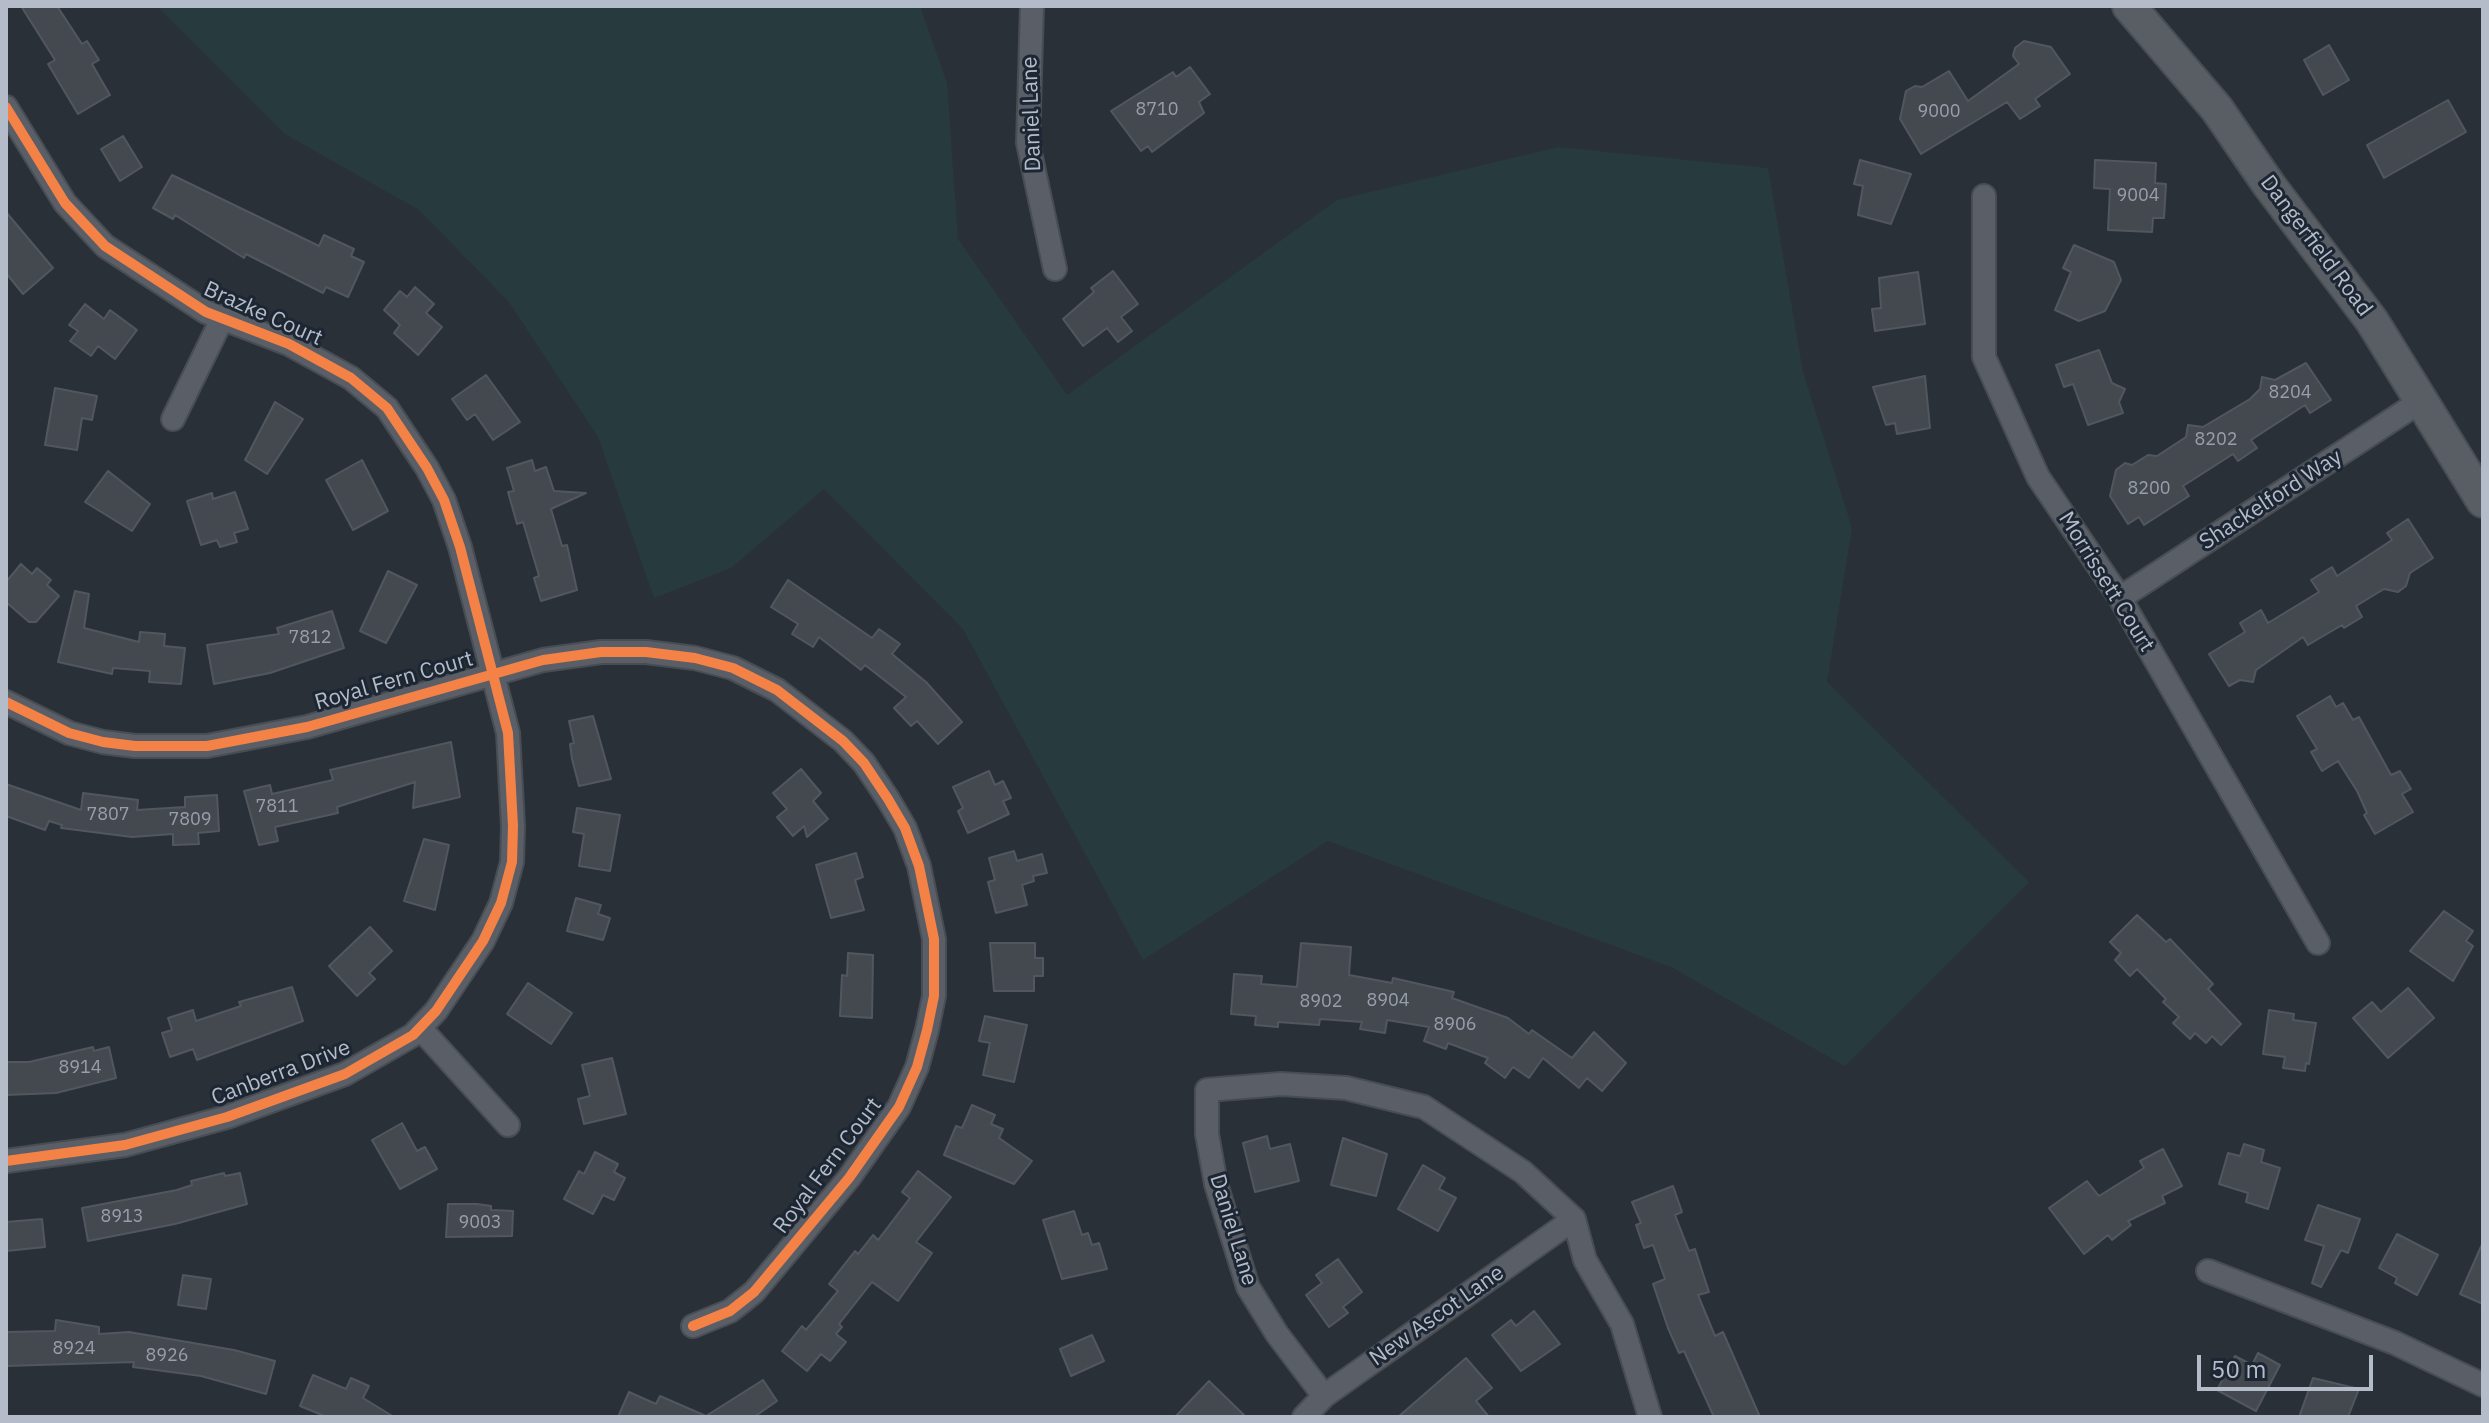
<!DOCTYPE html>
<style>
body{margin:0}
#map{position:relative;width:2489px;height:1423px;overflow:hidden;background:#2a3038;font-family:"IBM Plex Sans",sans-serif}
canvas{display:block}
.frame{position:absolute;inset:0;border:8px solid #b4bcc9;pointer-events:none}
.scale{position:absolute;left:2197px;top:1355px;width:176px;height:36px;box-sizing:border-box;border:4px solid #b4bcc9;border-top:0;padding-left:10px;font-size:24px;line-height:28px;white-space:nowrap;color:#b4bcc9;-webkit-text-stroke:6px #1d2633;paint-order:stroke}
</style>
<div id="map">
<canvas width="2489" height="1423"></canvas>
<div class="frame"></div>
<div class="scale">50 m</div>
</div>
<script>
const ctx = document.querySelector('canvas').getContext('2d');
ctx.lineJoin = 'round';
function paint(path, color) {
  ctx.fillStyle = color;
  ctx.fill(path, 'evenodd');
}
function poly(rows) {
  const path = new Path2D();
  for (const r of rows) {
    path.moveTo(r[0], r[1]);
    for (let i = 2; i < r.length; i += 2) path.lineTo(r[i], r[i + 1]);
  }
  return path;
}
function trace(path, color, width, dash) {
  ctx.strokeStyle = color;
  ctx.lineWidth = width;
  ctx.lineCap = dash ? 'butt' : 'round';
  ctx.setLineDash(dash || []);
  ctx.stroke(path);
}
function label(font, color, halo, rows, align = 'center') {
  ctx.font = font + ' "IBM Plex Sans",sans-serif';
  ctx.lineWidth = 6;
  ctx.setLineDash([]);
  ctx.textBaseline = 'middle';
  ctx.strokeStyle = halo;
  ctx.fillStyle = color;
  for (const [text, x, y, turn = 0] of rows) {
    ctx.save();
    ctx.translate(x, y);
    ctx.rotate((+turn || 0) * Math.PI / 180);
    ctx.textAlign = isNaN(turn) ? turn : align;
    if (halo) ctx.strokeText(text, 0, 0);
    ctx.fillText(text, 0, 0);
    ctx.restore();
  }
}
const green = poly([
 [157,6,920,6,947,83,958,239,1067,395,1337,200,1558,147,1768,168,1803,372,1852,528,1827,682,2029,882,1845,1066,1671,967,1328,841,1143,960,963,629,824,489,731,568,654,598,598,437,509,302,419,210,285,134]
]);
const building = poly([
 [21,6,57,6,82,44,87,41,99,60,92,64,110,95,78,114,48,64,55,60,21,6],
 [2024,41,2051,47,2070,74,2035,99,2040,106,2020,119,2007,102,1921,154,1900,119,1906,91,1915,86,1922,87,1949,71,1968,101,2019,64,2013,56,2015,48,2024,41],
 [2329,45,2349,80,2323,95,2304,60,2329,45],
 [1190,67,1210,94,1199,102,1204,113,1152,152,1148,146,1141,151,1111,111,1173,72,1176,77,1190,67],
 [2448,100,2466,132,2384,178,2367,145,2448,100],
 [123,136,142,167,120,181,101,149,123,136],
 [1860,160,1911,174,1891,224,1858,215,1863,186,1854,184,1860,160],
 [2095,160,2156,163,2155,183,2166,184,2164,218,2153,218,2152,232,2108,230,2110,189,2094,188,2095,160],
 [172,175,319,246,324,235,354,249,351,256,364,262,348,297,326,287,323,293,246,254,244,258,175,215,173,219,153,208,172,175],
 [6,212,53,268,23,294,6,273,6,212],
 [2074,245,2114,262,2121,280,2105,311,2079,321,2055,310,2071,272,2063,268,2074,245],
 [1113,271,1138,304,1121,317,1132,331,1118,342,1107,328,1083,346,1063,319,1094,292,1091,288,1113,271],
 [1918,272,1925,324,1875,331,1872,309,1881,308,1879,278,1918,272],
 [415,287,434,304,426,313,442,327,418,355,394,333,400,325,384,310,400,291,407,297,415,287],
 [85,304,104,319,110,310,137,330,115,359,98,346,91,356,70,341,78,331,69,325,85,304],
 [2099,350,2112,383,2125,389,2119,402,2123,413,2088,425,2073,384,2064,387,2056,365,2099,350],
 [2306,363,2331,400,2310,413,2305,405,2251,440,2257,448,2238,461,2233,454,2183,486,2189,496,2144,525,2139,517,2128,524,2110,496,2116,470,2125,463,2132,465,2148,455,2157,456,2186,437,2188,425,2203,427,2250,399,2260,389,2262,377,2275,380,2306,363],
 [486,375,520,422,493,440,475,414,467,420,452,399,486,375],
 [1925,376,1930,428,1897,434,1895,423,1886,425,1873,387,1925,376],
 [55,388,97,396,92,420,82,418,77,450,45,445,55,388],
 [275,402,303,419,267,474,245,460,275,402],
 [362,460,388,511,353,530,326,480,362,460],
 [532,460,535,471,546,467,554,491,586,493,551,509,562,546,567,545,577,590,541,601,534,578,539,576,523,522,517,524,508,492,514,491,507,468,532,460],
 [108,471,150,504,132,531,85,502,108,471],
 [235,492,248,529,234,533,237,542,220,547,217,540,201,545,187,501,212,493,213,499,235,492],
 [2408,519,2433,558,2410,573,2406,586,2398,592,2384,589,2356,606,2362,617,2344,628,2342,625,2308,645,2303,637,2256,670,2253,682,2240,680,2229,686,2209,654,2245,632,2240,623,2261,610,2268,623,2319,592,2311,580,2332,567,2337,576,2392,540,2387,533,2408,519],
 [21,564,32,574,37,568,51,580,47,585,59,596,36,622,29,622,6,602,6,582,21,564],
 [388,571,417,585,386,643,360,631,388,571],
 [788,580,872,638,879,629,900,644,892,654,926,682,962,722,938,744,917,721,911,726,894,708,906,697,865,665,861,670,819,637,813,647,792,634,798,624,771,607,788,580],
 [75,591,89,594,84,628,139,642,140,632,165,634,164,646,185,648,181,684,149,682,150,671,113,668,112,674,58,662,75,591],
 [332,611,344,648,270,673,214,684,207,645,279,634,277,628,332,611],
 [2330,696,2336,707,2343,703,2353,720,2359,717,2391,775,2400,771,2411,789,2402,794,2413,812,2375,834,2364,815,2367,813,2357,791,2338,761,2322,771,2311,752,2317,749,2297,716,2330,696],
 [593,716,611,779,579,786,572,759,570,744,574,743,569,721,593,716],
 [451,742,460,797,413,808,415,782,337,807,338,813,275,827,278,841,259,845,244,791,270,785,272,794,333,780,330,770,451,742],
 [801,769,821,793,813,801,828,819,807,837,804,826,793,836,777,817,787,809,773,793,801,769],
 [989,771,995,785,1003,781,1011,798,1003,801,1009,814,968,833,958,811,963,808,953,787,989,771],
 [6,784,81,810,83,793,138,800,137,810,185,807,185,797,217,795,219,831,198,833,199,844,173,845,173,834,132,837,61,828,62,825,49,821,45,830,6,816,6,784],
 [577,808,620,815,610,871,579,866,584,834,573,832,577,808],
 [424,839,449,845,435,910,404,901,424,839],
 [1014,851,1017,861,1042,854,1047,873,1033,876,1034,881,1022,885,1027,905,996,913,988,882,995,880,989,858,1014,851],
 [856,853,863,877,855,880,864,910,831,918,816,865,856,853],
 [576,898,601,905,598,914,610,918,603,940,567,931,576,898],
 [2444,911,2473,931,2466,941,2473,946,2453,981,2410,951,2444,911],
 [2137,915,2166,942,2170,939,2213,984,2208,989,2241,1024,2221,1045,2212,1036,2206,1043,2195,1033,2190,1039,2173,1023,2179,1017,2163,1002,2166,999,2137,969,2130,976,2115,960,2121,953,2110,942,2137,915],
 [370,927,392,951,369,973,375,979,357,996,329,966,370,927],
 [990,943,1035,943,1035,958,1043,958,1043,976,1034,976,1034,991,994,991,990,943],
 [1301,943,1351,947,1349,975,1392,983,1393,978,1454,992,1452,998,1508,1018,1529,1034,1532,1030,1572,1058,1594,1032,1626,1063,1602,1091,1587,1078,1579,1088,1543,1058,1529,1078,1513,1067,1505,1078,1485,1063,1488,1058,1448,1043,1446,1049,1424,1041,1429,1027,1387,1020,1385,1033,1360,1029,1362,1022,1320,1019,1319,1025,1278,1022,1278,1027,1255,1025,1256,1016,1231,1014,1234,974,1262,976,1261,984,1297,987,1301,943],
 [848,953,873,955,872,1018,840,1016,842,975,847,976,848,953],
 [528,983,572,1013,551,1044,507,1014,528,983],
 [292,987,303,1021,197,1060,193,1049,170,1057,162,1033,172,1030,168,1018,193,1010,196,1021,241,1006,239,1002,292,987],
 [2408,988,2434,1018,2388,1058,2353,1018,2372,1002,2381,1012,2408,988],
 [2269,1010,2294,1014,2293,1020,2316,1023,2309,1064,2306,1063,2305,1071,2283,1068,2285,1057,2263,1054,2269,1010],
 [985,1016,1027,1025,1014,1082,983,1075,990,1043,979,1041,985,1016],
 [93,1047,94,1051,109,1047,116,1078,56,1093,6,1095,6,1062,29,1062,93,1047],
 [612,1058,626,1114,584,1124,578,1099,590,1096,582,1065,612,1058],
 [972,1105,995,1115,991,1124,1003,1129,999,1138,1032,1161,1014,1184,944,1155,956,1126,962,1128,972,1105],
 [402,1123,417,1151,425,1147,437,1169,400,1189,372,1140,402,1123],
 [1267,1136,1270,1149,1290,1144,1299,1181,1255,1192,1243,1143,1267,1136],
 [1343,1138,1387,1154,1376,1196,1331,1185,1343,1138],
 [2244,1144,2264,1150,2261,1162,2280,1168,2268,1209,2246,1202,2248,1193,2219,1184,2228,1153,2240,1156,2244,1144],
 [2163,1149,2182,1186,2162,1196,2165,1203,2128,1221,2131,1225,2112,1240,2108,1235,2084,1254,2049,1208,2087,1181,2099,1196,2144,1168,2140,1161,2163,1149],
 [595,1152,618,1164,614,1172,625,1178,614,1200,603,1195,593,1214,564,1199,579,1171,584,1174,595,1152],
 [1423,1165,1445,1178,1439,1189,1456,1198,1438,1231,1398,1209,1423,1165],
 [918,1171,951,1197,916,1242,932,1253,898,1301,872,1282,839,1324,842,1327,836,1334,846,1342,830,1361,821,1354,807,1371,782,1351,802,1326,806,1330,838,1291,829,1284,855,1251,858,1254,873,1235,878,1240,910,1198,902,1192,918,1171],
 [224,1173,225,1176,240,1173,247,1204,175,1224,88,1241,82,1208,177,1190,192,1185,191,1181,224,1173],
 [1673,1186,1682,1212,1675,1215,1689,1251,1695,1249,1709,1292,1698,1295,1715,1336,1723,1332,1760,1417,1714,1417,1684,1351,1679,1353,1668,1328,1653,1284,1665,1279,1653,1245,1644,1248,1636,1225,1641,1223,1632,1202,1673,1186],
 [448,1204,477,1204,491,1206,491,1210,513,1211,512,1236,446,1237,448,1204],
 [2318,1205,2360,1219,2348,1253,2341,1250,2321,1287,2312,1283,2324,1246,2305,1240,2318,1205],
 [1074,1211,1082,1235,1088,1233,1092,1245,1099,1243,1107,1269,1062,1279,1043,1220,1074,1211],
 [42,1219,45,1247,6,1251,6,1222,42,1219],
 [2397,1234,2438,1255,2417,1295,2395,1283,2397,1278,2379,1268,2397,1234],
 [2483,1242,2483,1304,2460,1294,2483,1242],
 [1338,1259,1362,1292,1343,1307,1348,1313,1329,1327,1306,1295,1322,1283,1316,1275,1338,1259],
 [183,1275,211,1279,206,1309,178,1305,183,1275],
 [1534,1311,1560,1344,1521,1371,1492,1335,1511,1320,1516,1326,1534,1311],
 [56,1320,99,1327,99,1334,129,1332,234,1350,275,1361,266,1394,201,1376,133,1367,134,1362,6,1366,6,1332,55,1331,56,1320],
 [1092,1335,1104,1361,1071,1376,1060,1349,1092,1335],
 [2258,1353,2280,1365,2256,1411,2217,1390,2235,1356,2252,1365,2258,1353],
 [1466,1358,1492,1388,1476,1401,1489,1417,1398,1417,1466,1358],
 [313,1375,346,1389,351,1378,369,1386,363,1398,394,1417,327,1417,300,1406,313,1375],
 [2313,1378,2359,1389,2348,1417,2299,1417,2313,1378],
 [763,1380,777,1401,754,1417,618,1417,629,1392,656,1404,660,1396,706,1416,763,1380],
 [1209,1381,1246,1417,1175,1417,1209,1381]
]);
const street = poly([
 [1032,6,1028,143,1055,269],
 [6,107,65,203,105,246,206,312,289,344,351,378,387,408,427,468,444,500,460,547,508,733,513,826,512,862,501,903,483,941,436,1011,413,1035,345,1074,227,1117,125,1145,6,1161],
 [1984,196,1984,357,2038,477,2120,598,2318,943],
 [173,419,222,319],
 [2120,598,2421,401],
 [6,702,69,733,103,742,135,746,207,746,307,727,543,660,601,652,646,652,695,658,733,668,777,690,843,741,864,763,888,799,905,828,919,866,934,939,934,996,927,1030,917,1067,899,1107,849,1178,754,1292,730,1311,693,1326],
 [420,1028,508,1125],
 [2208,1271,2395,1343,2483,1385],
 [1324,1396,1277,1334,1248,1287,1216,1184,1207,1134,1207,1090,1281,1084,1346,1088,1424,1107,1523,1172,1574,1219,1585,1260,1622,1324,1650,1417],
 [1304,1417,1324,1396,1574,1219]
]);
const secondary = poly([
 [2129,6,2217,109,2269,185,2372,321,2483,501]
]);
const cycleway = poly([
 [6,107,65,203,105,246,206,312,289,344,351,378,387,408,427,468,444,500,460,547,508,733,513,826,512,862,501,903,483,941,436,1011,413,1035,345,1074,227,1117,125,1145,6,1161],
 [6,702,69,733,103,742,135,746,207,746,307,727,543,660,601,652,646,652,695,658,733,668,777,690,843,741,864,763,888,799,905,828,919,866,934,939,934,996,927,1030,917,1067,899,1107,849,1178,754,1292,730,1311,693,1326]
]);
const numberNames = [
 ["8710",1157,110],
 ["9000",1939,112],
 ["9004",2138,196],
 ["8204",2290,393],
 ["8202",2216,440],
 ["8200",2149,489],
 ["7812",310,638],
 ["7811",277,807],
 ["7807",108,815],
 ["7809",190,820],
 ["8904",1388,1001],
 ["8902",1321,1002],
 ["8906",1455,1025],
 ["8914",80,1068],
 ["8913",122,1217],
 ["9003",480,1223],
 ["8924",74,1349],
 ["8926",167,1356]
];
const streetNames = [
 ["Daniel Lane",1032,114,-92],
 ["Dangerfield Road",2316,246,53],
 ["Brazke Court",263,314,24],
 ["Shackelford Way",2271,500,-33],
 ["Morrissett Court",2106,582,58],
 ["Royal Fern Court",394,681,-16],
 ["Canberra Drive",281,1073,-21],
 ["Royal Fern Court",828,1166,-53],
 ["Daniel Lane",1233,1230,73],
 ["New Ascot Lane",1437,1316,-35]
];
paint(green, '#273a3e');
paint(building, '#444950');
trace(building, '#52575f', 2);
trace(street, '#484c53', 26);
trace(secondary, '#484c53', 36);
trace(street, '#5a5e66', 22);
trace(secondary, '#595d64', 32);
trace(cycleway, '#f48246', 10);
label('18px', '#989fab', null, numberNames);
label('22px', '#b4bcc9', '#1d2633', streetNames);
</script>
